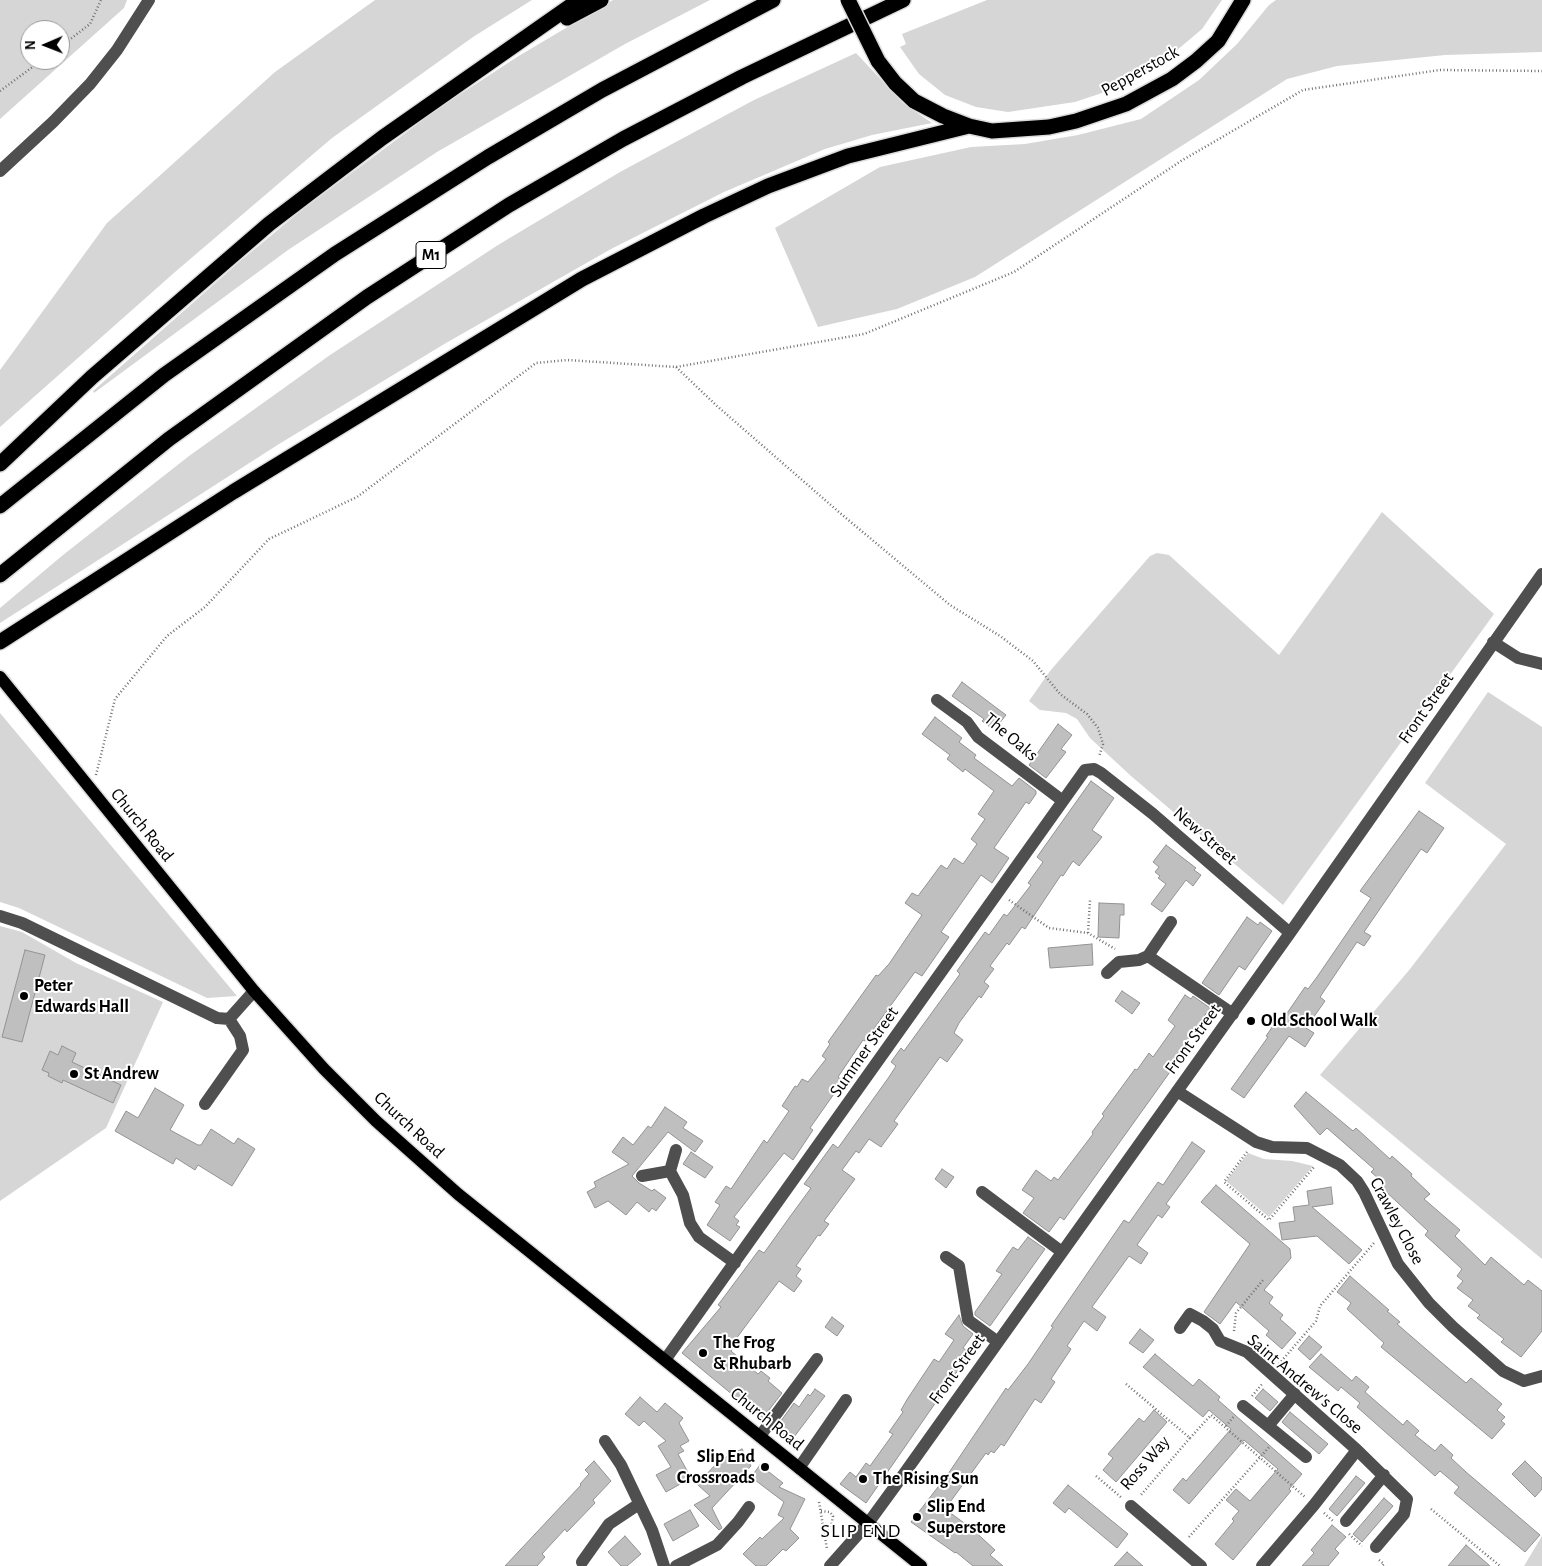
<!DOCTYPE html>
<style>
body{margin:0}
#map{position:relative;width:1542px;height:1566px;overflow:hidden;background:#fff;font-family:"Alegreya Sans",sans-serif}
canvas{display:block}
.north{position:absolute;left:20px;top:20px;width:50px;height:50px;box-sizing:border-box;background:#fff;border:1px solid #999;border-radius:50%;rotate:269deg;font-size:14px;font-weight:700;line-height:20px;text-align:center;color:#000}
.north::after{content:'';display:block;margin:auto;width:18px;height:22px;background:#000;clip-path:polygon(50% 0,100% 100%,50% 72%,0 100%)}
</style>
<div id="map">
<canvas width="1542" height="1566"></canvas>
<div class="north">N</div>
</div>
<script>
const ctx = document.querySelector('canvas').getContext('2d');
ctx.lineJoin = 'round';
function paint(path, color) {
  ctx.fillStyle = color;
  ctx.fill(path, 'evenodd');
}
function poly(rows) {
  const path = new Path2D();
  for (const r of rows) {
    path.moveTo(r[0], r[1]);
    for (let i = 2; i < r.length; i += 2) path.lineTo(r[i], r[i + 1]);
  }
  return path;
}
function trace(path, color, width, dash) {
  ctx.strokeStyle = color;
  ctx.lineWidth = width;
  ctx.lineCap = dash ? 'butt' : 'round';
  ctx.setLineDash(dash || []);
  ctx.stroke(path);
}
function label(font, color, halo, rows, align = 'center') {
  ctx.font = font + ' "Alegreya Sans",sans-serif';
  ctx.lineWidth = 4;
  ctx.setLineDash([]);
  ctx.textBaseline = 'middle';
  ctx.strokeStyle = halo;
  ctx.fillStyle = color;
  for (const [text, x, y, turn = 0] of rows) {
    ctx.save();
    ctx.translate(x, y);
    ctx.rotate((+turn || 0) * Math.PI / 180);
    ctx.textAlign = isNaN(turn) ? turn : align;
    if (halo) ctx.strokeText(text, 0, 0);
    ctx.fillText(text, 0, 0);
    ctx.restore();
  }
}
const green = poly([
 [0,0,127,0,124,8,0,119],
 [30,30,60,30,60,60,30,60],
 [375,0,532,0,473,37,332,138,175,272,0,427,0,370,107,223,275,72],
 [613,0,710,0,625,44,437,152,288,250,94,393,93,391,239,262,303,209,439,108,517,57],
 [987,0,1222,0,1202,29,1176,51,1141,75,1099,94,1075,102,1008,112,976,107,945,95,919,74,900,47,906,44,902,34],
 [1276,0,1542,0,1542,52,1445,55,1337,66,1287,79,975,277,897,309,818,327,775,228,880,167,971,147,1025,144,1078,135,1141,119,1199,80,1237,44,1269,5],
 [856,53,903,103,932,123,872,135,825,149,724,192,611,249,446,343,279,444,0,623,0,608,63,555,189,456,330,355,498,245,620,172,754,100],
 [1382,512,1494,614,1283,905,1131,776,1090,738,1077,719,1066,713,1040,710,1029,701,1050,671,1150,556,1157,553,1169,555,1279,655],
 [1488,692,1542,727,1542,1259,1320,1075,1410,969,1506,844,1425,783],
 [0,713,237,996,207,998,19,908,0,902],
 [0,926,22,932,76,963,163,1002,106,1128,0,1201],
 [1248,1153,1264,1159,1292,1161,1313,1166,1269,1217,1226,1181],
 [1542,1536,1542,1566,1524,1566]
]);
const building = poly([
 [962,682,1006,715,994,730,982,721,984,719,952,696,962,682],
 [935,717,962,738,959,742,976,755,974,758,1012,786,1019,778,1036,791,1036,794,1029,804,1026,802,994,848,1009,858,992,883,981,875,941,932,949,937,922,976,915,972,865,1041,863,1040,838,1077,843,1081,810,1128,813,1130,793,1160,784,1153,734,1217,739,1221,736,1225,740,1227,730,1241,707,1225,720,1205,715,1202,726,1186,731,1189,764,1140,767,1143,789,1111,782,1106,795,1086,797,1087,802,1079,808,1082,826,1059,822,1056,830,1044,828,1042,876,975,878,976,889,964,922,915,905,903,912,893,918,896,941,865,947,869,954,858,963,864,977,844,971,839,985,819,978,814,994,791,965,769,963,772,947,759,950,755,922,734,935,717],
 [1058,724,1072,735,1061,749,1066,752,1046,778,1029,765,1058,724],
 [1091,781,1114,798,1092,830,1102,837,1079,866,1073,861,1063,876,1061,875,1025,929,1022,927,1009,945,1007,943,990,966,994,969,984,982,989,986,981,998,979,996,959,1023,954,1033,963,1040,947,1062,940,1057,894,1121,898,1124,881,1147,869,1139,859,1153,856,1151,842,1170,855,1179,824,1221,829,1224,820,1236,818,1235,796,1266,801,1269,796,1276,802,1281,794,1292,779,1281,730,1347,732,1349,731,1351,758,1374,761,1371,770,1378,768,1381,782,1393,762,1419,682,1353,721,1307,718,1305,759,1250,764,1253,789,1218,811,1188,804,1184,833,1144,838,1148,889,1077,896,1066,891,1062,901,1048,904,1051,960,974,957,971,985,932,989,935,1004,914,1007,916,1031,885,1028,883,1043,862,1037,857,1091,781],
 [1419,811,1444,828,1427,853,1421,849,1364,932,1371,936,1364,946,1357,942,1320,997,1325,1001,1306,1028,1314,1033,1305,1047,1289,1036,1244,1098,1231,1089,1268,1037,1266,1036,1277,1020,1281,1022,1305,987,1308,989,1317,977,1371,898,1360,891,1419,811],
 [1166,845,1196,868,1194,870,1201,875,1193,886,1186,880,1162,912,1151,904,1166,884,1158,878,1160,876,1155,872,1159,867,1153,862,1166,845],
 [1099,903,1124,904,1124,915,1120,915,1119,938,1098,937,1099,903],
 [1247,917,1258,925,1260,922,1272,931,1245,970,1239,966,1219,995,1202,983,1247,917],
 [1092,944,1093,965,1050,968,1048,948,1092,944],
 [25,950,45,955,22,1042,2,1037,25,950],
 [1122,991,1140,1003,1132,1014,1115,1001,1122,991],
 [1185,995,1191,999,1193,996,1210,1008,1187,1041,1190,1044,1064,1220,1060,1217,1049,1232,1023,1213,1034,1198,1022,1190,1036,1170,1051,1181,1054,1177,1058,1180,1093,1134,1092,1132,1104,1116,1102,1114,1135,1069,1137,1070,1149,1053,1153,1057,1175,1026,1168,1020,1185,995],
 [62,1046,76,1053,72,1062,121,1085,113,1103,63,1080,62,1083,48,1076,49,1073,42,1070,50,1051,58,1055,62,1046],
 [155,1088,184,1105,170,1130,198,1145,201,1145,211,1129,234,1144,238,1138,255,1149,232,1186,198,1165,195,1170,176,1158,173,1164,115,1131,126,1111,138,1118,155,1088],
 [1306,1092,1353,1131,1356,1128,1390,1159,1392,1156,1412,1174,1411,1176,1430,1194,1424,1199,1460,1230,1455,1236,1485,1265,1491,1257,1524,1285,1528,1280,1542,1291,1542,1331,1521,1357,1501,1342,1504,1339,1477,1318,1480,1315,1468,1306,1473,1300,1457,1288,1463,1281,1457,1276,1462,1269,1425,1235,1428,1231,1382,1188,1385,1184,1371,1172,1374,1169,1327,1128,1320,1135,1294,1106,1306,1092],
 [665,1107,687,1122,683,1128,703,1141,695,1152,668,1132,632,1176,639,1183,652,1191,654,1189,666,1198,656,1211,652,1208,649,1212,637,1202,626,1215,608,1201,595,1208,587,1192,596,1187,594,1182,629,1164,612,1152,623,1137,633,1145,648,1126,651,1128,665,1107],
 [1192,1142,1205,1151,1166,1204,1170,1207,1162,1218,1158,1215,1137,1245,1148,1253,1141,1264,1129,1256,1092,1307,1106,1317,1097,1331,1084,1321,1067,1346,1071,1349,1051,1379,1055,1382,1041,1403,1035,1399,1004,1446,1001,1444,994,1453,991,1451,988,1455,986,1453,945,1509,971,1528,995,1550,990,1555,1003,1566,973,1566,956,1552,955,1553,911,1522,948,1474,1006,1388,1008,1390,1028,1364,1053,1327,1051,1326,1124,1220,1129,1223,1158,1182,1163,1185,1192,1142],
 [691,1152,713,1167,705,1178,683,1164,691,1152],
 [942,1169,954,1177,946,1188,935,1179,942,1169],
 [1216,1185,1290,1249,1291,1258,1264,1290,1273,1297,1269,1303,1283,1315,1280,1319,1296,1333,1282,1349,1266,1335,1269,1331,1236,1302,1220,1324,1204,1312,1250,1244,1201,1202,1216,1185],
 [1331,1187,1333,1204,1312,1207,1362,1250,1349,1264,1317,1236,1282,1240,1279,1223,1295,1221,1293,1207,1309,1205,1307,1191,1331,1187],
 [1028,1237,1045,1249,990,1326,975,1315,975,1312,1002,1274,996,1271,1013,1247,1018,1250,1028,1237],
 [1350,1276,1389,1310,1387,1311,1400,1322,1397,1324,1441,1362,1466,1383,1471,1378,1502,1404,1497,1410,1505,1417,1501,1421,1505,1424,1492,1439,1381,1347,1384,1343,1347,1309,1351,1303,1337,1292,1350,1276],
 [959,1315,963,1326,973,1334,963,1348,970,1353,866,1503,840,1484,850,1472,856,1477,866,1463,870,1466,883,1448,893,1434,889,1432,903,1412,901,1410,908,1398,934,1359,939,1362,954,1340,945,1334,959,1315],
 [832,1317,844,1326,837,1336,825,1327,832,1317],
 [1140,1329,1154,1340,1143,1353,1129,1343,1140,1329],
 [1309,1336,1322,1347,1310,1360,1298,1349,1309,1336],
 [1155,1354,1193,1386,1199,1379,1220,1397,1218,1400,1302,1474,1289,1489,1291,1491,1233,1560,1215,1544,1234,1521,1232,1519,1239,1511,1226,1500,1236,1489,1250,1501,1278,1469,1244,1440,1189,1504,1173,1490,1183,1478,1186,1481,1231,1429,1209,1410,1203,1417,1143,1367,1155,1354],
 [1321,1354,1352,1381,1356,1376,1369,1387,1365,1392,1403,1425,1407,1420,1419,1431,1415,1435,1435,1451,1441,1444,1453,1455,1451,1458,1466,1472,1540,1535,1525,1552,1454,1493,1459,1487,1440,1471,1435,1476,1357,1407,1360,1403,1341,1387,1338,1391,1309,1367,1321,1354],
 [815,1389,825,1396,791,1441,775,1429,794,1403,799,1407,808,1394,810,1396,815,1389],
 [1263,1389,1278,1402,1270,1411,1255,1398,1263,1389],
 [640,1397,657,1412,665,1403,683,1418,679,1423,689,1441,680,1446,684,1451,678,1454,691,1478,666,1492,656,1475,671,1467,658,1446,666,1441,644,1421,639,1426,625,1414,640,1397],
 [1154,1410,1167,1422,1116,1482,1103,1470,1113,1458,1108,1454,1139,1418,1144,1422,1154,1410],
 [1290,1412,1328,1444,1319,1454,1284,1424,1282,1422,1290,1412],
 [742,1449,751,1466,712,1508,722,1528,719,1530,694,1505,710,1496,697,1484,720,1460,742,1449],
 [594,1461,611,1481,593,1500,595,1503,567,1532,565,1529,542,1554,545,1557,537,1566,505,1566,581,1485,580,1484,589,1474,585,1470,594,1461],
 [1525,1461,1542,1478,1542,1489,1535,1497,1512,1474,1525,1461],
 [760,1465,783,1483,779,1487,805,1499,790,1529,799,1538,786,1551,783,1549,766,1566,756,1566,743,1554,760,1537,762,1539,784,1518,778,1515,784,1502,751,1477,760,1465],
 [1356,1476,1365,1483,1337,1516,1329,1509,1356,1476],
 [1068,1485,1128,1534,1117,1548,1069,1508,1065,1513,1053,1503,1068,1485],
 [1384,1498,1393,1506,1362,1542,1353,1534,1384,1498],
 [690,1510,699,1526,673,1541,664,1524,690,1510],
 [1332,1525,1346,1537,1335,1549,1339,1553,1328,1566,1302,1566,1314,1553,1311,1550,1332,1525],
 [625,1536,641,1554,627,1566,621,1566,608,1552,625,1536],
 [1466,1545,1490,1566,1448,1566,1466,1545],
 [1127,1552,1143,1566,1114,1566,1127,1552]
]);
const path = poly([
 [60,47,90,24,101,0],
 [0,91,42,60],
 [676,367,717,406,840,513,950,605,1000,636,1033,661,1060,694,1087,714,1098,728,1103,744,1099,757],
 [96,775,115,699,167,636,205,607,269,539,357,497,536,363,567,360,676,367,864,334,1014,272,1181,161,1303,90,1440,70,1542,71],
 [1009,900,1049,928,1088,933,1115,949],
 [1088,933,1090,900],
 [1247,1152,1224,1182,1269,1220,1314,1167],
 [1234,1331,1236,1313,1263,1280],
 [1279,1364,1316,1321,1320,1306,1374,1243],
 [1126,1384,1190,1438,1140,1496],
 [1252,1396,1263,1383],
 [1226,1426,1235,1415],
 [1190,1438,1211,1415,1305,1497],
 [1096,1476,1122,1498],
 [819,1502,827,1549],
 [1431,1509,1500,1566],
 [821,1511,830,1512,833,1516,831,1527,824,1530],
 [1324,1513,1333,1521],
 [1349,1534,1362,1546],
 [1189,1537,1270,1446],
 [1379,1560,1384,1564,1382,1566]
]);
const minor = poly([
 [0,171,53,122,90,84,117,50,149,0],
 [1493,642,1518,658,1542,664],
 [937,700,967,722,978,737,1063,801],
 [0,916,22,923,217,1018,229,1019,254,991],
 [1148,956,1171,922],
 [1107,973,1119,962,1139,960,1148,956,1233,1014],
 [1177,1091,1256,1142,1272,1147,1307,1148,1340,1165,1357,1181,1364,1192,1398,1264,1429,1303,1453,1327,1503,1371,1524,1381,1542,1376],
 [205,1104,243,1050,240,1036,229,1019],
 [676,1150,670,1171,683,1195,690,1223,699,1237,735,1263],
 [642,1176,670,1171],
 [982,1192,1062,1252],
 [946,1257,959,1266,968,1320,998,1342],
 [1180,1328,1190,1314,1203,1321,1213,1329,1220,1341,1247,1352,1357,1450,1314,1505,1262,1566],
 [665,1360,1085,770,1094,769,1101,773,1153,814,1290,933],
 [1295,1394,1268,1426,1306,1457],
 [1243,1406,1268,1426],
 [760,1436,817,1359],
 [605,1441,621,1465,652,1530,664,1566],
 [1357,1450,1407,1499,1404,1514,1376,1547],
 [799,1468,846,1400],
 [1131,1506,1201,1566],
 [1346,1521,1384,1475],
 [582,1562,609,1524,639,1504],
 [676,1566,717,1545,738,1522,749,1507],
 [830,1566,869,1522,896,1485,1290,933,1542,574]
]);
const major = poly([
 [0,677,254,991,324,1069,376,1121,458,1194,921,1566]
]);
const highway = poly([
 [567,18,601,0],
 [878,61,895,83,914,101,943,116,969,126,992,131,1049,127,1076,121,1126,104,1172,79,1196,61,1218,41,1243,0],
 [0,464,92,377,269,224,382,138,579,0],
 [0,506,164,375,335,254,488,157,602,90,773,0],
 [0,575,169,439,367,297,509,205,623,139,742,77,903,0],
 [0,642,233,492,582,279,704,216,768,186,848,156,969,126]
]);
const highwayBridge = poly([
 [848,0,878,61]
]);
const markers = [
 [24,996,5,"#000"],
 [1251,1021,5,"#000"],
 [74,1074,5,"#000"],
 [703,1353,5,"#000"],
 [765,1467,5,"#000"],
 [863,1479,5,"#000"],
 [917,1517,5,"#000"]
];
const shields = [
 [431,255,30]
];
const shieldNames = [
 ["M1",431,255]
];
const streetNames = [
 ["Pepperstock",1140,71,-29],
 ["Front Street",1426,708,-55],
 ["The Oaks",1011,737,40],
 ["Church Road",142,825,51],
 ["New Street",1205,836,41],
 ["Front Street",1193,1039,-54],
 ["Summer Street",864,1052,-55],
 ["Church Road",409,1125,43],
 ["Crawley Close",1397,1221,62],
 ["Front Street",957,1369,-54],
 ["Saint Andrew's Close",1305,1384,40],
 ["Church Road",767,1419,39],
 ["Ross Way",1145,1463,-49]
];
const poiNames = [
 ["Peter",34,986],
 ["Edwards Hall",34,1007],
 ["Old School Walk",1261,1021],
 ["St Andrew",84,1074],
 ["The Frog",713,1343],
 ["& Rhubarb",713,1364],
 ["Slip End",755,1457,"right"],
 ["Crossroads",755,1478,"right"],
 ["The Rising Sun",873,1479],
 ["Slip End",927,1507],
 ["Superstore",927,1528]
];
const quarterNames = [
 ["SLIP END",861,1531]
];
paint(green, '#d6d6d6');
paint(building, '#bfbfbf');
trace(building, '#939393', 1);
trace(major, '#dbdbdb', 15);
trace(highway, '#dbdbdb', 18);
trace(path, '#717171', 2.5, [1, 2.5]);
trace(minor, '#4f4f4f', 12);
trace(major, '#000', 12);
trace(highway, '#000', 15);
trace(highwayBridge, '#dbdbdb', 18, []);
trace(highwayBridge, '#000', 15);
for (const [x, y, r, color] of markers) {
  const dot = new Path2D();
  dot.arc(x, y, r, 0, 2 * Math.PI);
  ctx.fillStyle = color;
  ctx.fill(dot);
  trace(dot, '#fff', 2);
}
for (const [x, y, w] of shields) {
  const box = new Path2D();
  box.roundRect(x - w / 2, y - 13.5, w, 27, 4);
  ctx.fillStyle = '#fff';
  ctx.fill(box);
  trace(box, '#000', 1);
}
label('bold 16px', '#000', null, shieldNames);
label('18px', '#000', '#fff', streetNames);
label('bold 18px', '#000', '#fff', poiNames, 'left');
ctx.letterSpacing = '1px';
label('20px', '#000', '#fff', quarterNames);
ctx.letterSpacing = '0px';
</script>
